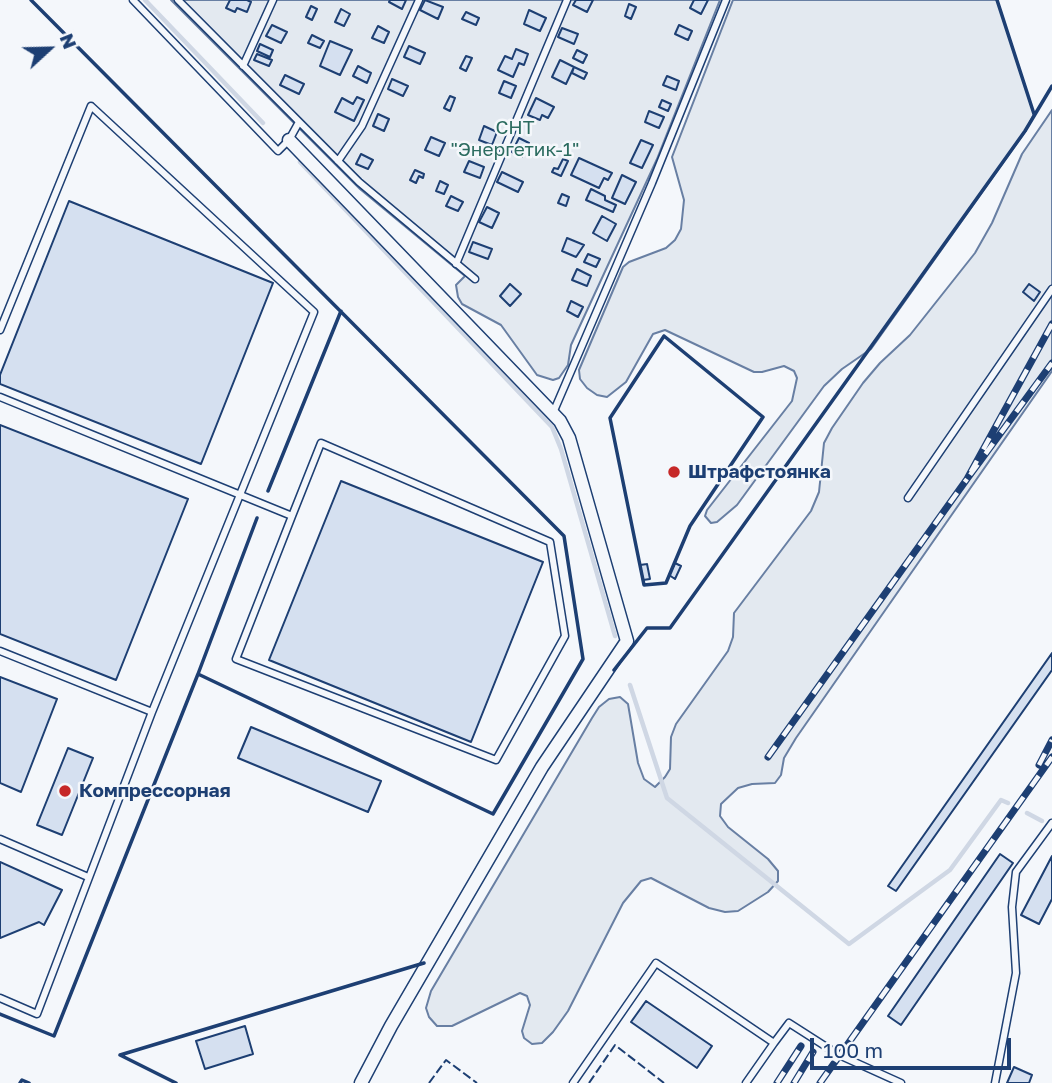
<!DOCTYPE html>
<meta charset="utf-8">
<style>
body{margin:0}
#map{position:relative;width:1052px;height:1083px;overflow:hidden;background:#f4f7fb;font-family:"Golos Text",sans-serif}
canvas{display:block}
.north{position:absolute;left:14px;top:14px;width:70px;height:70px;-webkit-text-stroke:5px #f4f7fb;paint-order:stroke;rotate:68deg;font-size:19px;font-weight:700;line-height:28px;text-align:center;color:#1d3f73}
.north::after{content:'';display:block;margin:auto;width:24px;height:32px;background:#1d3f73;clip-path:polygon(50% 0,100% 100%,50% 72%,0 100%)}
.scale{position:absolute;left:810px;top:1038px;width:201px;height:32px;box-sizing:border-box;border:4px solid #1d3f73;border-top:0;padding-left:9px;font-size:21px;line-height:24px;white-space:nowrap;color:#1d3f73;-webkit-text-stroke:5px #f4f7fb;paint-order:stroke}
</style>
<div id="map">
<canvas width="1052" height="1083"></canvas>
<div class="north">N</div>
<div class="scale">100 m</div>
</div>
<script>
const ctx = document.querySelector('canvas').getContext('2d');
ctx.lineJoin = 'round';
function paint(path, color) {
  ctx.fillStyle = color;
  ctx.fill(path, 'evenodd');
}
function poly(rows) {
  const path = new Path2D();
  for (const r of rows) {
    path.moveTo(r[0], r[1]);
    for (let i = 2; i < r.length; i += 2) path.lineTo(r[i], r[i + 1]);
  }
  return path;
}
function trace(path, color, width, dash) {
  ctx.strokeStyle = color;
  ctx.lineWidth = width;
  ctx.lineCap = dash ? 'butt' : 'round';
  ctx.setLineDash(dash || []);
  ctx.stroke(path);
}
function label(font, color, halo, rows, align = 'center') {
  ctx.font = font + ' "Golos Text",sans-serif';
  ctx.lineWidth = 5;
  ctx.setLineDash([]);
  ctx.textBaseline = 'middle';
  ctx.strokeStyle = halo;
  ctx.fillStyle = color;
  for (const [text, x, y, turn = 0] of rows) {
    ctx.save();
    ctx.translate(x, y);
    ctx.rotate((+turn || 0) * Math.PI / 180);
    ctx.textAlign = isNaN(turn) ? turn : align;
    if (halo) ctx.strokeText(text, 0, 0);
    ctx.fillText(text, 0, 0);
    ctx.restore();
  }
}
const green = poly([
 [171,0,720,0,657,159,571,345,568,365,559,378,553,380,537,375,501,325,462,304,458,297,456,285,465,276,360,189,171,0],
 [733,0,997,0,1034,114,1025,132,871,349,842,369,824,386,737,505,717,522,711,523,705,516,707,510,792,401,797,378,794,371,784,366,762,372,754,372,665,330,653,334,626,382,607,397,597,395,587,388,580,379,579,370,623,267,629,262,666,248,675,240,681,229,684,200,672,157,733,0],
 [1052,110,1052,371,796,738,784,758,781,775,775,783,752,784,738,788,721,804,720,816,728,827,768,859,778,871,778,881,768,892,738,911,725,912,709,908,651,878,641,881,623,903,568,1011,553,1032,542,1043,532,1044,524,1038,522,1031,530,1005,527,996,520,993,452,1026,437,1026,429,1017,426,1008,431,991,592,718,599,707,609,699,620,697,628,704,638,763,644,779,655,787,665,777,670,769,671,737,676,724,728,651,733,637,734,613,811,511,819,492,824,443,832,428,863,383,880,363,910,335,975,253,992,223,1022,154,1052,110]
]);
const stream = poly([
 [145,0,263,123],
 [300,162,552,427,561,449,615,636],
 [630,685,667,798,849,944,950,870,1001,800,1008,803],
 [1027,813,1042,821]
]);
const building = poly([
 [230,0,247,0,251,2,247,12,237,8,235,12,226,8,230,0],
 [390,0,406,0,402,9,389,2,390,0],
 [425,0,443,7,438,19,420,10,425,0],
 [576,0,593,0,587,12,573,5,576,0],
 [694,0,708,0,701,14,690,8,694,0],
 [629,4,636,7,631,19,625,16,629,4],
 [311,6,317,9,312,20,306,17,311,6],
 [341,9,350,14,344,26,335,22,341,9],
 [529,10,546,18,540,31,524,24,529,10],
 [466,12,479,18,476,25,462,19,466,12],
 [272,25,287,32,281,43,266,36,272,25],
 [679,25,692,31,688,40,675,34,679,25],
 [378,26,389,32,384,43,372,38,378,26],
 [562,28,578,34,574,44,558,37,562,28],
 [312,35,324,41,320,48,308,43,312,35],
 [330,41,352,50,340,75,320,66,330,41],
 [260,44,273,50,270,57,257,51,260,44],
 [409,46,425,53,420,64,404,57,409,46],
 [516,49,528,54,524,65,519,63,513,77,498,70,505,56,512,59,516,49],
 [577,50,587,55,583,63,573,58,577,50],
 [257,54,272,60,269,66,254,60,257,54],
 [466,56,472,58,466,71,460,68,466,56],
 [560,60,574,67,566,84,552,77,560,60],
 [358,66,371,73,367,83,353,76,358,66],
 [574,67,587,73,584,79,572,73,574,67],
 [285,75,304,84,299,94,280,85,285,75],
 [667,76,679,81,676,90,663,85,667,76],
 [392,79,408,86,403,96,388,89,392,79],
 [504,81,516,86,511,98,499,93,504,81],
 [450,96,455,98,450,111,444,108,450,96],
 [357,97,364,100,354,121,335,112,342,98,353,104,357,97],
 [536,98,554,107,548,118,542,115,540,120,528,115,536,98],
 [662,100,671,104,668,111,659,107,662,100],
 [649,111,664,117,659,128,645,122,649,111],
 [378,114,389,119,384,131,373,126,378,114],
 [484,126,497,132,492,145,479,140,484,126],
 [431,137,445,143,439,156,425,150,431,137],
 [519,138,529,143,522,157,512,152,519,138],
 [641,140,653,145,642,168,630,163,641,140],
 [361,154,373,160,368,169,356,164,361,154],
 [579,158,612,173,608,180,604,178,599,188,571,175,579,158],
 [563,159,568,161,561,176,552,172,554,168,558,169,563,159],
 [469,161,484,167,480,178,464,172,469,161],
 [415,170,424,174,423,178,419,176,416,183,410,180,415,170],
 [502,172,523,182,518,192,497,182,502,172],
 [622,175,636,182,625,204,612,198,622,175],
 [440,181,448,185,444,194,436,191,440,181],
 [591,189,605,196,605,200,616,205,613,212,586,200,591,189],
 [562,194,569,197,566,206,558,203,562,194],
 [451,196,463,202,458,211,446,206,451,196],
 [69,201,273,283,201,464,0,384,0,375,69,201],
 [487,207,499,213,492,228,479,222,487,207],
 [602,216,616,224,607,241,593,233,602,216],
 [567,238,584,245,576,257,562,251,567,238],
 [473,242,492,249,488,259,469,252,473,242],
 [588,254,600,259,596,267,584,262,588,254],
 [577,269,591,276,587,286,572,280,577,269],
 [510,284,521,294,510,306,500,296,510,284],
 [1029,284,1040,292,1034,301,1023,292,1029,284],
 [571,301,583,307,578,317,567,311,571,301],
 [0,425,188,499,116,680,0,634,0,425],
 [341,481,543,562,471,742,269,660,341,481],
 [675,563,681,566,675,579,669,575,675,563],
 [647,564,650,579,643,580,640,565,647,564],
 [1052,653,1052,670,896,891,888,886,1052,653],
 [0,677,57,699,21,792,0,783,0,677],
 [251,727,381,781,368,812,238,758,251,727],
 [68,748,93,758,62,835,37,825,68,748],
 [1000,854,1013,863,901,1025,888,1016,1000,854],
 [1052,856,1052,899,1039,924,1021,915,1052,856],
 [0,862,62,890,44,925,39,922,0,938,0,862],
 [646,1001,712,1046,697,1068,631,1022,646,1001],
 [245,1026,253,1054,205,1069,196,1041,245,1026],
 [1014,1067,1032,1075,1029,1083,1007,1083,1014,1067]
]);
const lane = poly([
 [133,0,278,151,289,140,299,122],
 [178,0,359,182,475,279],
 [243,66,273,0],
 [338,161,362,126,419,0],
 [456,264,567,0],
 [0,330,91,106,314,312,152,712,37,1014,0,998],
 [0,397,292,516,236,659,496,760,565,636,550,542,321,443,292,516],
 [553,413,652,183,726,0],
 [908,498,1052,289],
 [0,651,152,712],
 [0,839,88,877],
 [774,1043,789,1023,839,1055,901,1083],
 [573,1083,656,963,774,1043,746,1083],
 [995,1083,1016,973,1012,907,1016,872,1052,823]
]);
const street = poly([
 [289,140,560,421,569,438,627,641,542,767,391,1026,361,1083]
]);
const rail = poly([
 [1052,324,967,479,1052,363],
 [768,757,967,479],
 [1039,765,1052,740],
 [777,1083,801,1046],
 [794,1083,813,1052],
 [820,1083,1052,757]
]);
const fence = poly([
 [429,1083,446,1060,477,1083],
 [589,1083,615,1045,664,1083]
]);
const wall = poly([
 [997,0,1034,114],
 [664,336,763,417,690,526,666,583,644,585,610,418,664,336],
 [268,491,341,311],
 [614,670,647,628,670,628,1025,131,1052,86],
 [198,674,257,518],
 [0,1014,54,1036,198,674,493,814,583,659,564,536,31,0],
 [20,1083,22,1080,29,1083],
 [176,1083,120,1055,424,963]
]);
const markers = [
 [674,472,7,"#c62828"],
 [65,791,7,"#c62828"]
];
const parkNames = [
 ["СНТ",515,128],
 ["\"Энергетик-1\"",515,150]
];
const poiNames = [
 ["Штрафстоянка",688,472],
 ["Компрессорная",79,791]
];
paint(green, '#e3e9f0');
trace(green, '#687fa3', 2);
trace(stream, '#cfd7e4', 4.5);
paint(building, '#d5e0f0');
trace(building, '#1d3f73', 2);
trace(lane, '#1d3f73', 9);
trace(street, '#1d3f73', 15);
trace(lane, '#f4f7fb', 6);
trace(street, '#f4f7fb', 12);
trace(rail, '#1d3f73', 7);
trace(rail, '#f4f7fb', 4.5, [13]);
trace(fence, '#1d3f73', 2, [9, 3.5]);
trace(wall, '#1d3f73', 3.5);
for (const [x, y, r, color] of markers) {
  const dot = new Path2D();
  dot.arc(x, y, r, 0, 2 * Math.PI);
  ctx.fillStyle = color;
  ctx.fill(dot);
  trace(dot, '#f4f7fb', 2.5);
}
label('19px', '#2c6c60', '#f4f7fb', parkNames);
label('bold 19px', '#1d3f73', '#f4f7fb', poiNames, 'left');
</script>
